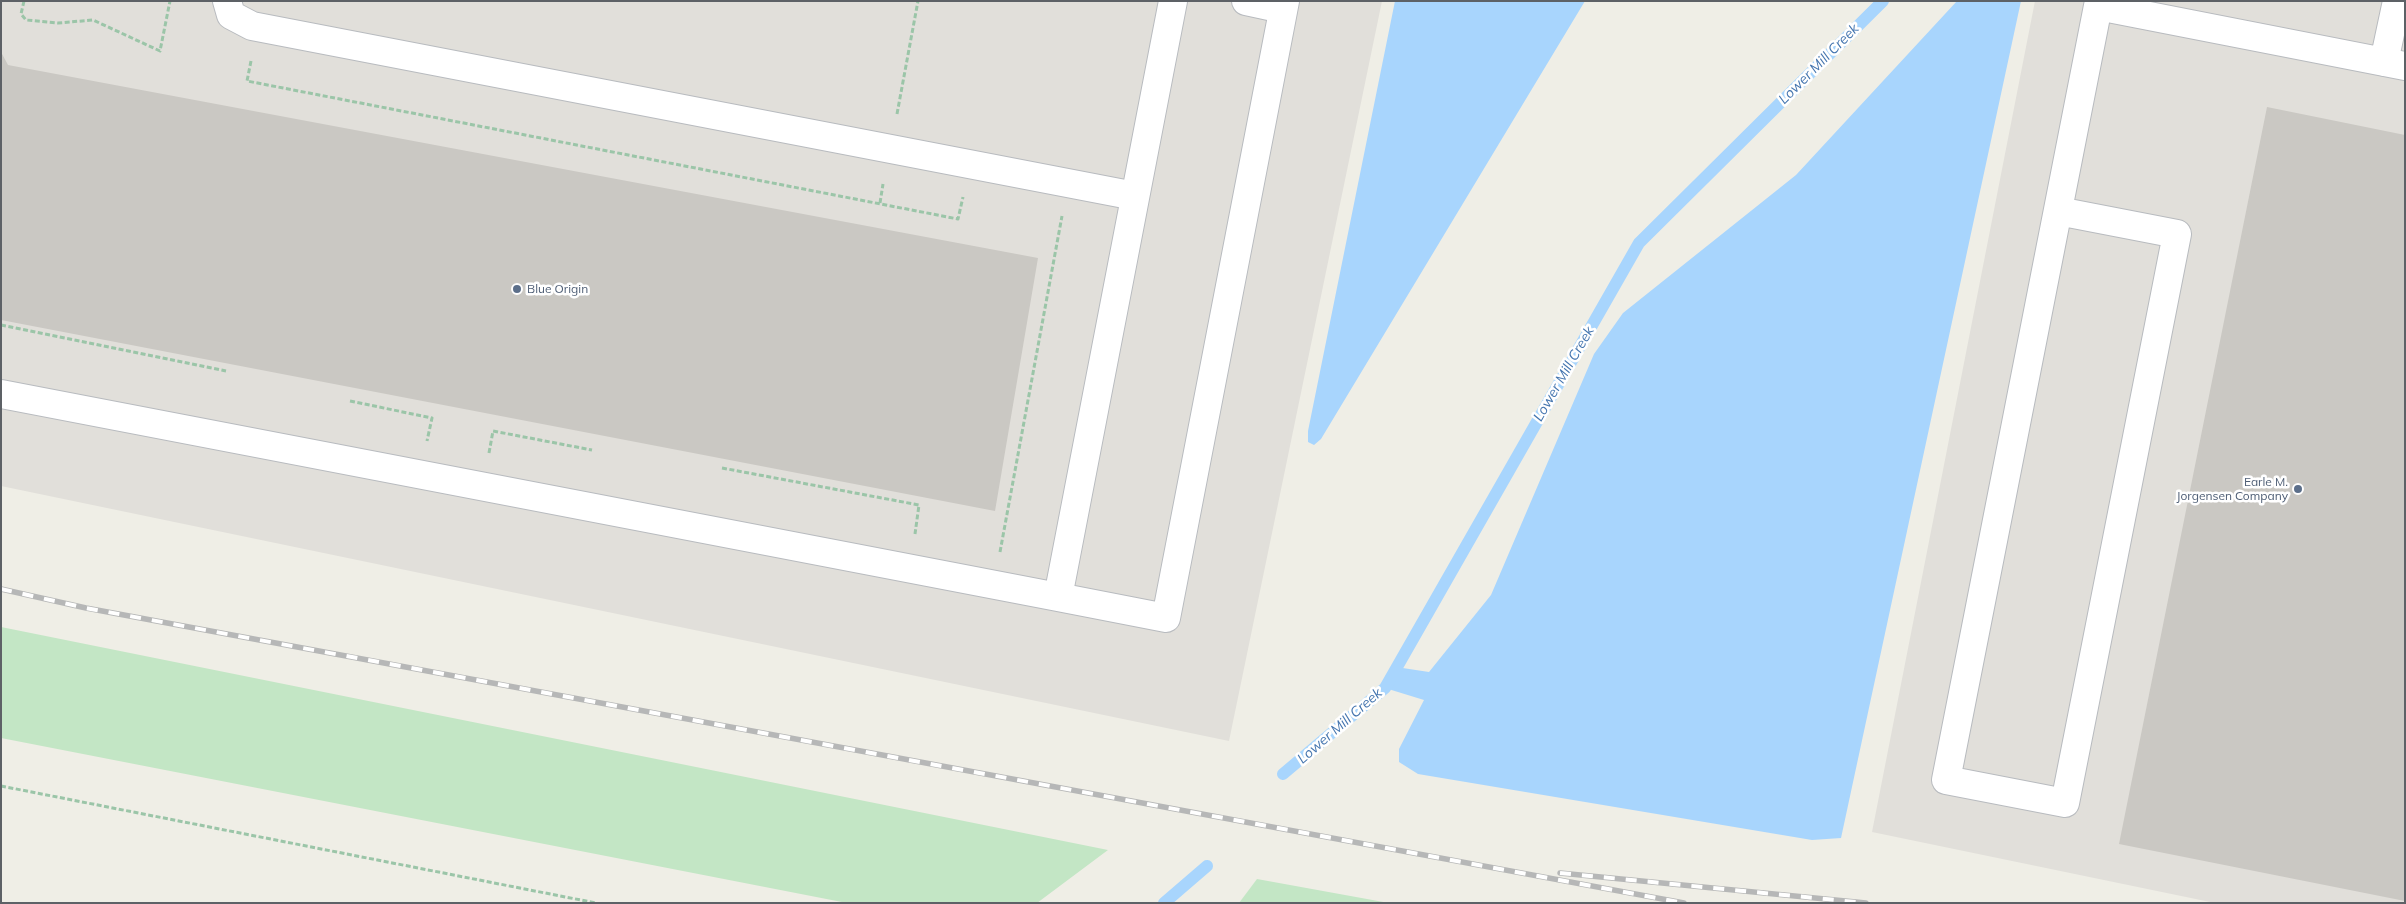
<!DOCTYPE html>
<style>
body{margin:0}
#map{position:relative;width:2406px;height:904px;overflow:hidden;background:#efeee6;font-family:Mulish,sans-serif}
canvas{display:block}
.frame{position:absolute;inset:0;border:2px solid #5d6166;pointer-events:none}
</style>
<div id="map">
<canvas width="2406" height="904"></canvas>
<div class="frame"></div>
</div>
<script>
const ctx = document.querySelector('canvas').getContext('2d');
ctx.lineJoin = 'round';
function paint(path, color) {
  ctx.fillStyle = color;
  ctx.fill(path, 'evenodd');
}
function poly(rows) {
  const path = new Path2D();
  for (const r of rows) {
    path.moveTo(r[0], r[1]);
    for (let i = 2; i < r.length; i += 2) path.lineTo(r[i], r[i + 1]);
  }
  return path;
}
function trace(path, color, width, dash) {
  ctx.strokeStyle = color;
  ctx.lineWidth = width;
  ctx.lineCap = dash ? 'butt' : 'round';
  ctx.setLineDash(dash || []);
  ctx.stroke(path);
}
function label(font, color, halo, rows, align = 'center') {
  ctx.font = font + ' Mulish,sans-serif';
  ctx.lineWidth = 5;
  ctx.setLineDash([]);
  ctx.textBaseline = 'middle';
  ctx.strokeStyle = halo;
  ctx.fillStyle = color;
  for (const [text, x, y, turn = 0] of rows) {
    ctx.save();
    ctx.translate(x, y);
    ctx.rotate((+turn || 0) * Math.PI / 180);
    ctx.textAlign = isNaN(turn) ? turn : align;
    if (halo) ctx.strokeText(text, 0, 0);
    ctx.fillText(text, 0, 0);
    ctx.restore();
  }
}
const industrial = poly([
 [1,1,1382,1,1229,741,1,486],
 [2035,1,2405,1,2405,903,2215,903,1872,832]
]);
const green = poly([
 [1,627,1108,850,1037,903,847,903,1,738],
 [1257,879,1389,903,1239,903]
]);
const water = poly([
 [1395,1,1585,1,1321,439,1314,445,1308,442,1308,431],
 [1957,1,2021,1,1841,838,1812,840,1418,774,1399,762,1399,749,1424,700,1385,688,1396,667,1429,672,1491,595,1594,354,1623,313,1796,175]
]);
const stream = poly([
 [1283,774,1385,688,1639,243,1883,1],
 [1164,903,1207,866]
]);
const building = poly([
 [1,52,8,65,1038,258,995,511,1,320],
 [2267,107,2405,135,2405,901,2119,844]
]);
const path = poly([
 [24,1,21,14,26,20,58,23,93,20,160,51,170,1],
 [251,61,247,81,958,219,963,197],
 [897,114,918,1],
 [880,203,883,184],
 [1,325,226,371],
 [350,401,432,418,427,441],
 [489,453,493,431,592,450],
 [722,468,919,505,915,534],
 [1000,552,1062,216],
 [1,786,596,903]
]);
const minor = poly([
 [227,1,231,15,252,26,1135,196],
 [1173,1,1058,597,1166,618,1285,1],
 [1246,1,1283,9],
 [2384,62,2397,1],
 [2058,211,2177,234,2065,803,1946,780,2098,6,2405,66],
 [1,394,1058,597]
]);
const rail = poly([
 [1,589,86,608,1684,903],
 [1560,873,1866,903]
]);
const markers = [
 [517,289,5,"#5c6f8a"],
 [2298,489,5,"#5c6f8a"]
];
const serviceNames = [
 ["Blue Origin",527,289],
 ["Earle M.",2288,482,"right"],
 ["Jorgensen Company",2288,496,"right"]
];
const waterNames = [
 ["Lower Mill Creek",1819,64,-45],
 ["Lower Mill Creek",1564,374,-60],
 ["Lower Mill Creek",1340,726,-41]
];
paint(industrial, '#e1dfda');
paint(green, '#c3e6c5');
paint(water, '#a8d5fd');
trace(stream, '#a8d5fd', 12);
paint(building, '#cac8c3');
trace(minor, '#b8bbbf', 30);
trace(path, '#9bc5a8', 3, [5, 2.5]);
trace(minor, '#fff', 28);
trace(rail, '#b6b7b7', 5.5);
trace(rail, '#fff', 4, [11]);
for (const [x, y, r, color] of markers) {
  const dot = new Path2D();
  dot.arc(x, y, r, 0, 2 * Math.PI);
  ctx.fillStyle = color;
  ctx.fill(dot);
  trace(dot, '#fff', 2);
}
label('12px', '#4e5e75', '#fff', serviceNames, 'left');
label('italic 14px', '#4475af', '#fff', waterNames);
</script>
